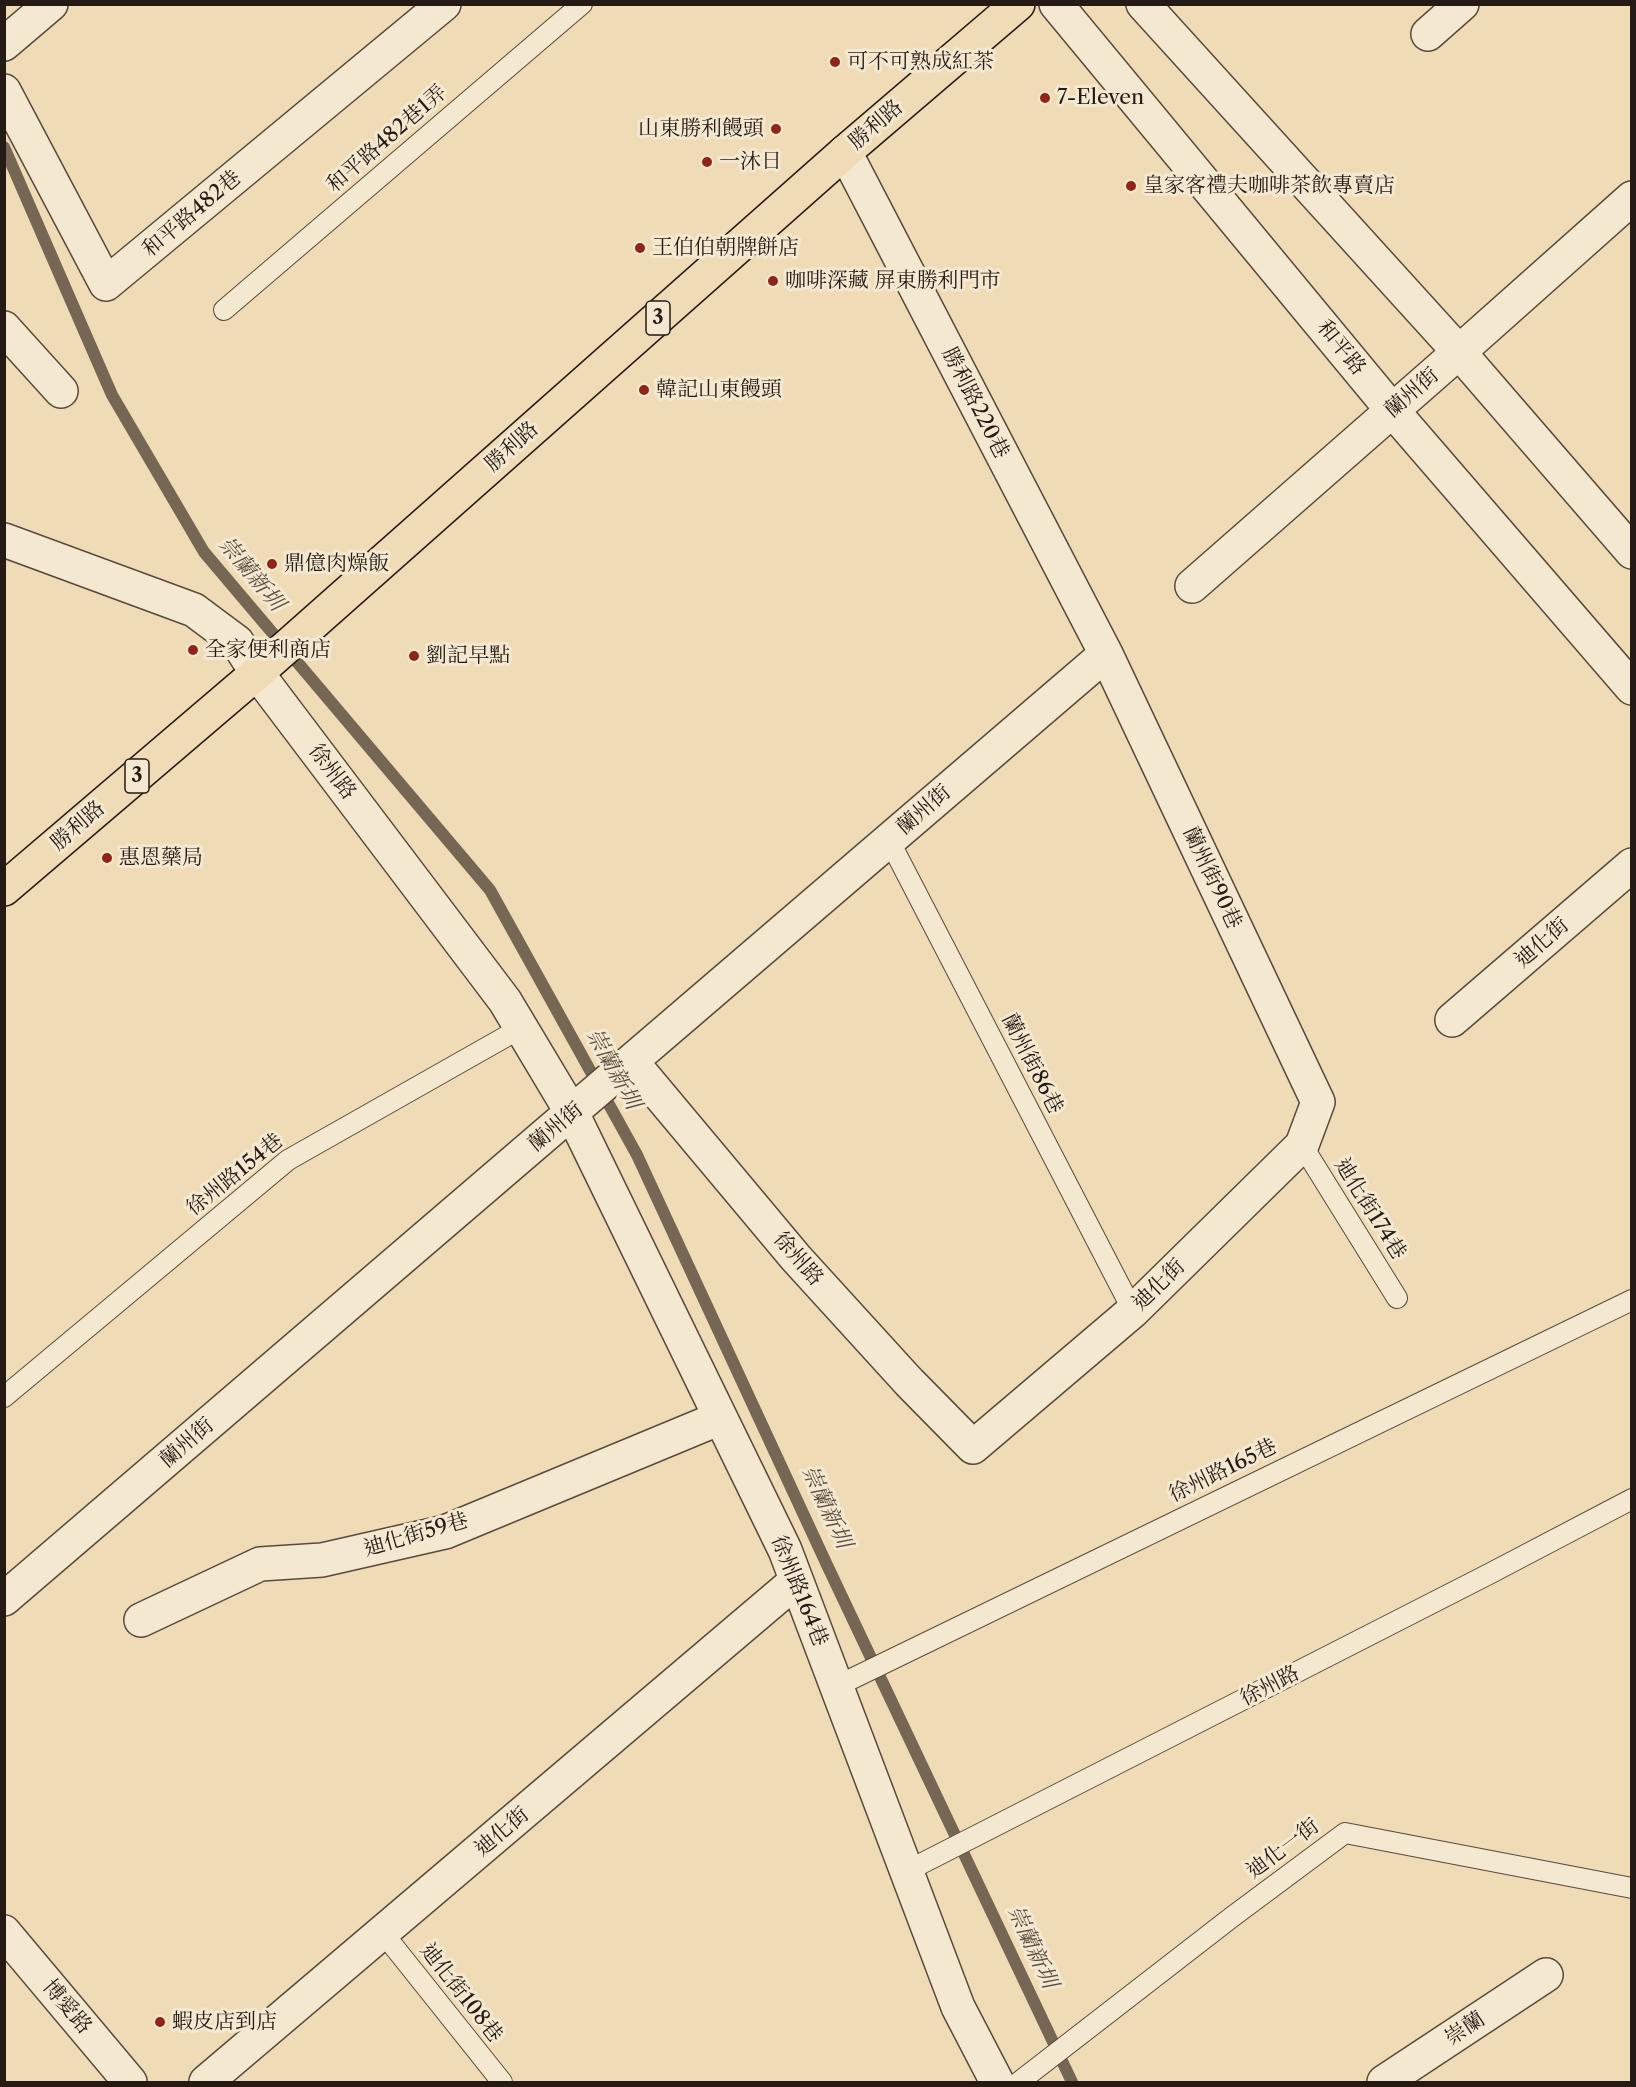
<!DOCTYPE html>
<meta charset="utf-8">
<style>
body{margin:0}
#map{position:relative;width:1636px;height:2087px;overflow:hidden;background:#efdcb6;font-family:"Libre Caslon Text",serif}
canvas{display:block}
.frame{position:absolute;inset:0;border:6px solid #261a15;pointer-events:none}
</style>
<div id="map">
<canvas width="1636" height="2087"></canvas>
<div class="frame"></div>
</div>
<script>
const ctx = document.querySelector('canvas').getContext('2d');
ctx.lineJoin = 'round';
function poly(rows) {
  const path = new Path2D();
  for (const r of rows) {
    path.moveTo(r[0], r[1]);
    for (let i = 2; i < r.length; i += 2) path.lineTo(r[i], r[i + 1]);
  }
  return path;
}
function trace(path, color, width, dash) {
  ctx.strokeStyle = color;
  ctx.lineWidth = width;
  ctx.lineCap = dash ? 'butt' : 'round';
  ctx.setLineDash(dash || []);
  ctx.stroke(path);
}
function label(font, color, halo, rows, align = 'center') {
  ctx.font = font + ' "Libre Caslon Text","Noto Serif TC",serif';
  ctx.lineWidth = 6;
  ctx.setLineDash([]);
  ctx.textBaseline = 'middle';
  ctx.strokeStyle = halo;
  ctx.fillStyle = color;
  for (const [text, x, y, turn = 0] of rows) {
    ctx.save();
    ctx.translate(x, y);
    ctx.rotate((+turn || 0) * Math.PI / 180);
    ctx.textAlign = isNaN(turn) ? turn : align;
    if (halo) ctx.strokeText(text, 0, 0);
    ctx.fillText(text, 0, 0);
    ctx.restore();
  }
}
const stream = poly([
 [4,147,112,395,204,552,490,890,637,1155,827,1565,1072,2082]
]);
const service = poly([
 [224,310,582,4],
 [889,840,1133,1311],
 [1302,1145,1397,1298],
 [4,1397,288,1160,521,1028],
 [837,1686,1632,1300],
 [907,1871,1489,1574,1632,1499],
 [383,1933,502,2082],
 [1019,2082,1232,1917,1345,1833,1632,1888]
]);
const minor = poly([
 [1428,34,1462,4],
 [4,44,51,4],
 [4,91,106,284,444,4],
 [4,328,61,391],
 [4,540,194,610,237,642,257,673,505,1001,572,1113,785,1550,958,2007,997,2082],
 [1192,586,1459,352,1632,198],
 [1452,1020,1632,865],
 [632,1062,796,1258,909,1382,973,1447,1133,1311,1302,1145,1318,1102,1106,654,845,152],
 [4,1599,1106,654],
 [141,1620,260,1564,322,1560,445,1532,720,1418],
 [4,1932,130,2082],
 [206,2082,796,1581],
 [1384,2082,1546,1975]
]);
const tertiary = poly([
 [1056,4,1392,410,1632,688],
 [1143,4,1459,352,1632,552]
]);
const primary = poly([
 [4,889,257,673,845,152,1018,4]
]);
const markers = [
 [835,62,6,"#8f2418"],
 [1045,98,6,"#8f2418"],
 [776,129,6,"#8f2418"],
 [707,162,6,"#8f2418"],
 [1131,186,6,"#8f2418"],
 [640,248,6,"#8f2418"],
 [773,281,6,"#8f2418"],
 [644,390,6,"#8f2418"],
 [272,564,6,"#8f2418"],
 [193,650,6,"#8f2418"],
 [414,656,6,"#8f2418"],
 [107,858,6,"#8f2418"],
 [160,2022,6,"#8f2418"]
];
const shields = [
 [658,318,24],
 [137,776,24]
];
const shieldNames = [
 ["3",658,318],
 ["3",137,776]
];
const poiNames = [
 ["可不可熟成紅茶",847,62],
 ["7-Eleven",1057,98],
 ["山東勝利饅頭",764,129,"right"],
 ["一沐日",719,162],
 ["皇家客禮夫咖啡茶飲專賣店",1143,186],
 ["王伯伯朝牌餅店",652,248],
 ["咖啡深藏 屏東勝利門市",785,281],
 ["韓記山東饅頭",656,390],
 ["鼎億肉燥飯",284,564],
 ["全家便利商店",205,650],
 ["劉記早點",426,656],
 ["惠恩藥局",119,858],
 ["蝦皮店到店",172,2022]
];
const streetNames = [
 ["勝利路",876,125,-41],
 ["和平路482巷1弄",387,139,-41],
 ["和平路482巷",192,214,-40],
 ["和平路",1341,348,51],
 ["蘭州街",1412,393,-41],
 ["勝利路220巷",975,403,63],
 ["勝利路",512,447,-42],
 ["徐州路",332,772,53],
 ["蘭州街",924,810,-41],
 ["勝利路",78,826,-41],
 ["蘭州街90巷",1212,878,65],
 ["迪化街",1542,943,-41],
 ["蘭州街86巷",1032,1064,63],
 ["蘭州街",556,1127,-40],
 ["徐州路154巷",235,1175,-39],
 ["迪化街174巷",1370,1209,58],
 ["徐州路",798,1259,49],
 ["迪化街",1159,1285,-44],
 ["蘭州街",187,1443,-41],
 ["徐州路165巷",1223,1471,-26],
 ["迪化街59巷",416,1535,-16],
 ["徐州路164巷",799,1591,68],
 ["徐州路",1270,1686,-27],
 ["迪化街",502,1832,-40],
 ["迪化一街",1283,1849,-37],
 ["迪化街108巷",461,1993,52],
 ["博愛路",67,2007,50],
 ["崇蘭",1465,2029,-34]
];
const waterNames = [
 ["崇蘭新圳",251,574,50],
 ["崇蘭新圳",613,1069,61],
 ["崇蘭新圳",826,1507,65],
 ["崇蘭新圳",1032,1947,65]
];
trace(stream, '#766755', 12);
trace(service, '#584a3d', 22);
trace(minor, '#584a3d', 36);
trace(tertiary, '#584a3d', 36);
trace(primary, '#261a15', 36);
trace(service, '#f5e8d0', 20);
trace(minor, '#f5e8d0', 33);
trace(tertiary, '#f5e8d0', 33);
trace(primary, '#efdcb6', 33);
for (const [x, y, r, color] of markers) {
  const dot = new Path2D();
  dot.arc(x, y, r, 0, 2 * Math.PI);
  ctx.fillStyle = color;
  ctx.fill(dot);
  trace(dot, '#f5e8d0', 2);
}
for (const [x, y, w] of shields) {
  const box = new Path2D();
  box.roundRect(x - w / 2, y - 17, w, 34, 4.5);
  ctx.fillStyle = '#f5e8d0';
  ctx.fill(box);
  trace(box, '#261a15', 1.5);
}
label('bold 20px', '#261a15', null, shieldNames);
label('21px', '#261a15', '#f5e8d0', poiNames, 'left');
label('21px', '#261a15', '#f5e8d0', streetNames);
label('italic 22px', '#5b4d3f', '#f5e8d0', waterNames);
</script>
